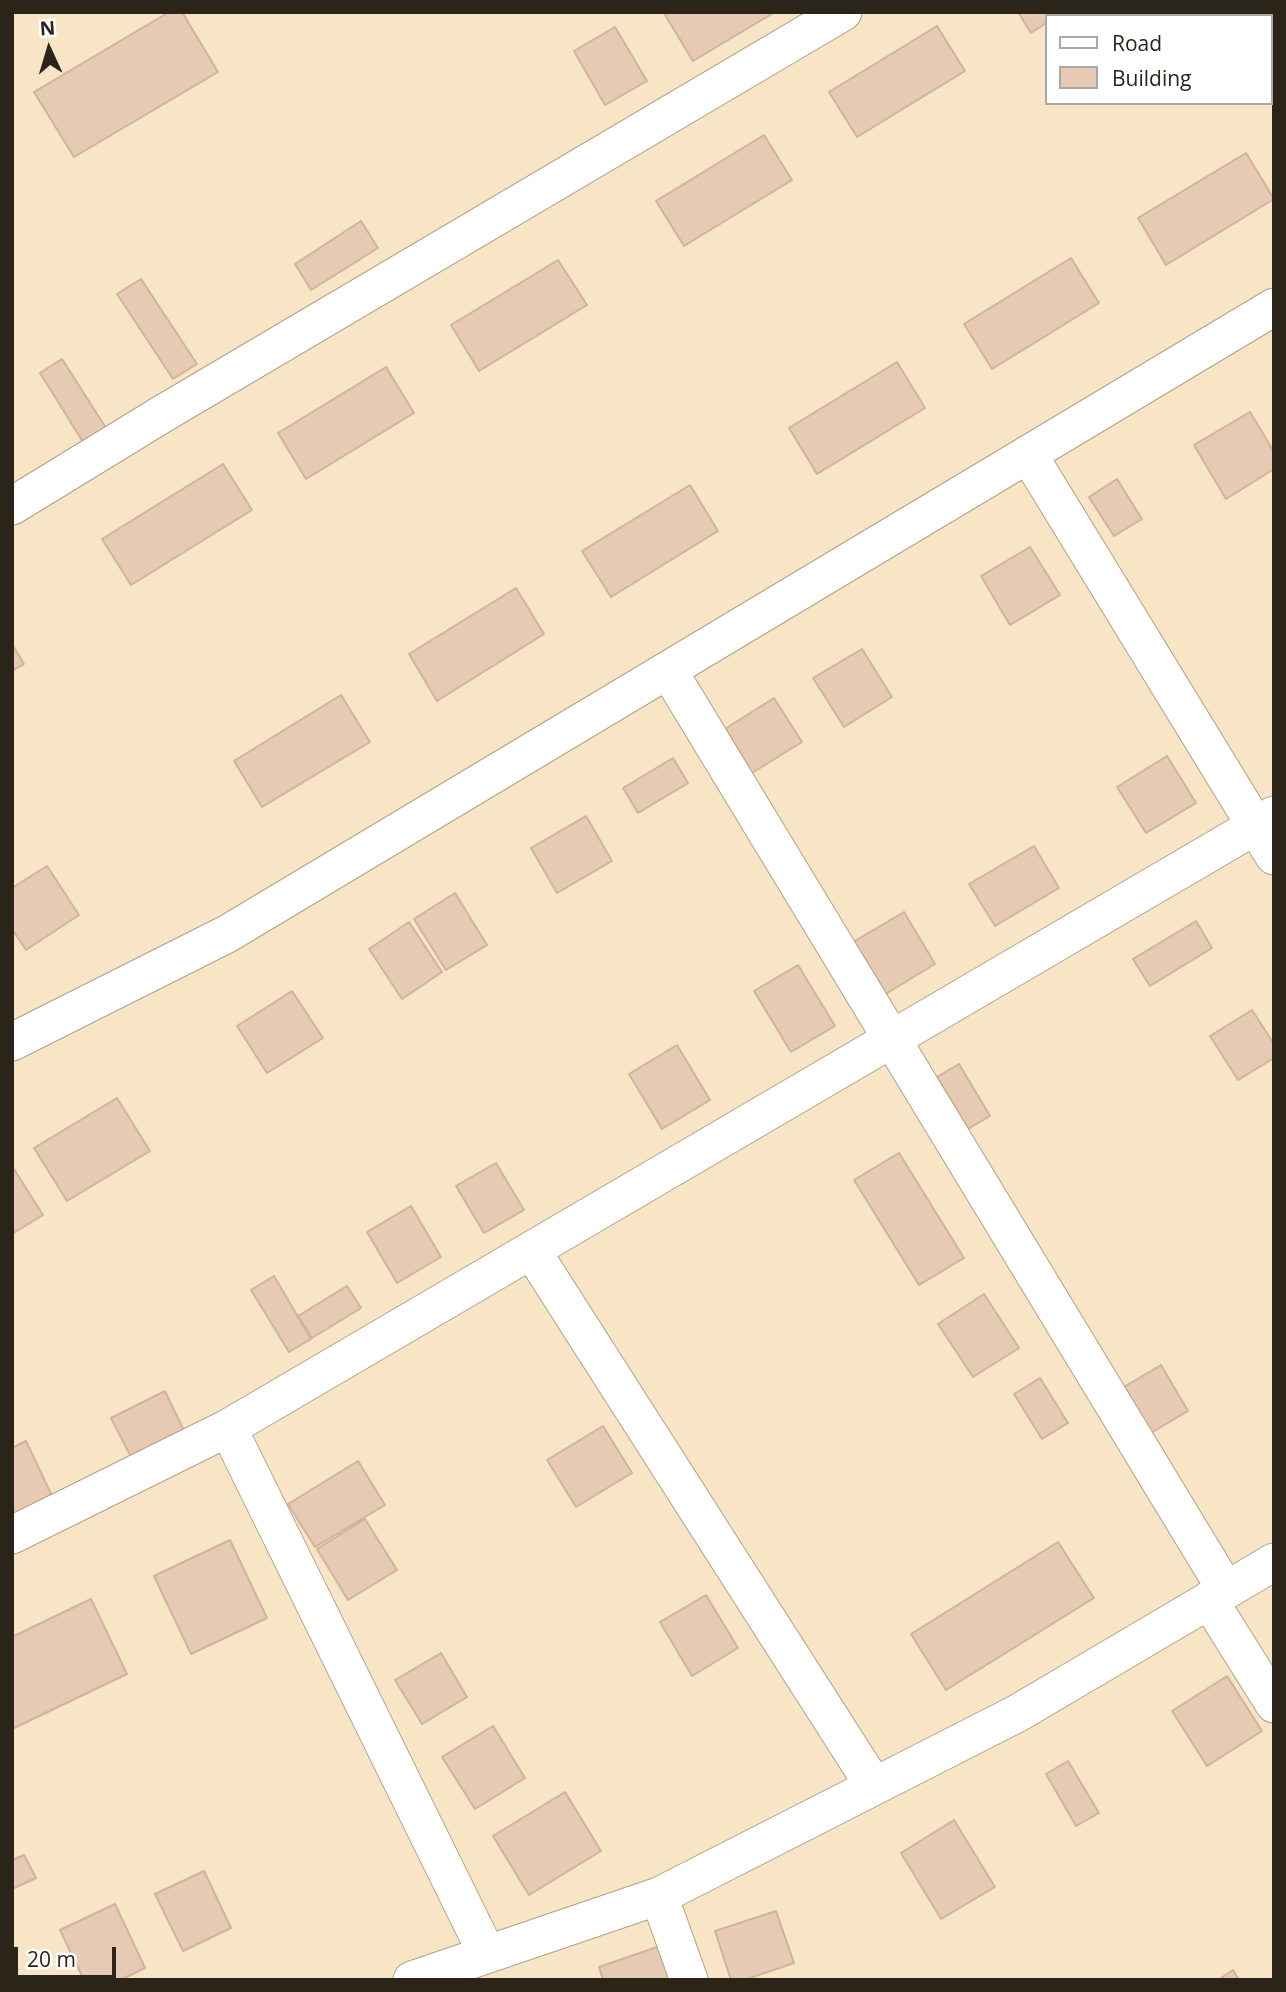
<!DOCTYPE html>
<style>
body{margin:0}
#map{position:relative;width:1286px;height:1992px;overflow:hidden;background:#f7e5c6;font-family:"Open Sans",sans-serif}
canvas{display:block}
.frame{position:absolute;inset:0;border:14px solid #2b2519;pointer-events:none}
.legend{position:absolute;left:1045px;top:14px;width:228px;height:91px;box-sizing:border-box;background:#fff;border:2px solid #aaa8a3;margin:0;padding:9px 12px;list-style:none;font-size:21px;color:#2b2519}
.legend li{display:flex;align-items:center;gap:14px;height:35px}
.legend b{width:35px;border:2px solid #aaa8a3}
.north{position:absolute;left:14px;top:14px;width:70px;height:70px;-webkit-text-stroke:5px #fff;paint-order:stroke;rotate:356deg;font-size:19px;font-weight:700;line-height:28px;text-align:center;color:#2b2519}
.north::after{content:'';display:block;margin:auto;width:24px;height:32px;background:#2b2519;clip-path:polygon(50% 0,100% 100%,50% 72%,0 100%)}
.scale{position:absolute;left:14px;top:1947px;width:102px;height:32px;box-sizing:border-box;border:4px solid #2b2519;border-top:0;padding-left:9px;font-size:21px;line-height:24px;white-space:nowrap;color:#2b2519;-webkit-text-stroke:5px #fff;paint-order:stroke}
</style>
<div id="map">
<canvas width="1286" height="1992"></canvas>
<div class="frame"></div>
<ul class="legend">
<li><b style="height:9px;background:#fff"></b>Road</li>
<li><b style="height:19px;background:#e6cab3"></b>Building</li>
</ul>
<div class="north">N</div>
<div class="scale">20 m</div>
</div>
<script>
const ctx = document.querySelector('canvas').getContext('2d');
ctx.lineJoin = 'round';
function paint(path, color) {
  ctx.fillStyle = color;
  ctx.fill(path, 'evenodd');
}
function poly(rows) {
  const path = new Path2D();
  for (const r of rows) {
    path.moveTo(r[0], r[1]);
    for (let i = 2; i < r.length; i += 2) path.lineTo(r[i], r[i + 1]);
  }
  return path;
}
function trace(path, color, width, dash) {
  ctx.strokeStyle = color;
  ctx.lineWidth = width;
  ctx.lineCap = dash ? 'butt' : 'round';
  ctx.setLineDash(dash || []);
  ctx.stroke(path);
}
const building = poly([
 [169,12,182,12,218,72,74,157,34,92,169,12],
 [670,12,775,12,693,61,665,15,670,12],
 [1018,12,1064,12,1058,16,1046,16,1046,23,1031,33,1018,12],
 [937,26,965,71,857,137,829,92,937,26],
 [615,27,647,81,605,105,574,51,615,27],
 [764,135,792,180,684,246,656,201,764,135],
 [1246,153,1274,199,1166,265,1138,218,1246,153],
 [361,221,378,248,311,290,295,264,361,221],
 [1071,258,1099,303,992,369,964,324,1071,258],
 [558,260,587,305,479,371,451,325,558,260],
 [141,279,197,364,173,379,117,294,141,279],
 [62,359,106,428,83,442,40,373,62,359],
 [897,362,925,408,817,474,789,428,897,362],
 [386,367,414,413,306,479,278,433,386,367],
 [1250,412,1274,452,1274,469,1226,499,1194,445,1250,412],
 [223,464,252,510,131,585,102,539,223,464],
 [1117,479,1142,519,1114,536,1089,497,1117,479],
 [690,485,718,531,611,597,582,551,690,485],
 [1030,547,1060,595,1010,625,981,576,1030,547],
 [516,588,544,634,437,701,409,654,516,588],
 [12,644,24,664,12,671,12,644],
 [862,649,892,697,844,727,813,678,862,649],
 [341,695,370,742,262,807,234,761,341,695],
 [774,698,802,742,752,773,725,729,774,698],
 [1167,756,1196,803,1146,833,1117,787,1167,756],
 [673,758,688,783,638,813,623,788,673,758],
 [586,816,612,861,557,893,531,848,586,816],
 [1034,846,1059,888,995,926,969,884,1034,846],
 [47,866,79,915,26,950,12,929,12,888,47,866],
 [455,893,487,945,446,970,414,919,455,893],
 [904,912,935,964,884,995,853,942,904,912],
 [1196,921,1212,948,1150,986,1133,959,1196,921],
 [409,922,442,972,402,999,369,949,409,922],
 [798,965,835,1026,791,1052,754,991,798,965],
 [292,991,323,1038,267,1073,237,1026,292,991],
 [1252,1010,1274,1044,1274,1058,1238,1080,1210,1036,1252,1010],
 [677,1045,710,1100,662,1129,629,1074,677,1045],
 [959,1064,990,1116,968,1129,937,1077,959,1064],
 [117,1098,150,1151,67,1201,34,1148,117,1098],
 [899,1153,964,1258,919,1285,854,1180,899,1153],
 [496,1163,524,1210,484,1233,456,1186,496,1163],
 [12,1166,43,1215,12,1234,12,1166],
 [411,1206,441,1257,397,1283,367,1232,411,1206],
 [274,1276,311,1339,289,1352,251,1290,274,1276],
 [347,1286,361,1308,312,1338,298,1316,347,1286],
 [984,1294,1019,1348,973,1377,938,1324,984,1294],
 [1161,1365,1188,1411,1149,1434,1122,1388,1161,1365],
 [1040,1378,1068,1423,1042,1439,1014,1394,1040,1378],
 [165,1391,186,1435,133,1461,111,1418,165,1391],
 [603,1426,632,1473,576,1507,547,1460,603,1426],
 [26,1441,53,1498,12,1517,12,1448,26,1441],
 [358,1461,385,1505,315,1547,288,1504,358,1461],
 [365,1519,397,1570,348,1600,317,1549,365,1519],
 [230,1540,267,1618,191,1654,154,1576,230,1540],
 [1058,1542,1094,1598,946,1690,911,1634,1058,1542],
 [706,1595,738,1648,692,1676,660,1622,706,1595],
 [91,1599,127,1674,12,1729,12,1637,91,1599],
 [441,1653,467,1697,422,1724,395,1680,441,1653],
 [1227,1676,1262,1731,1207,1766,1172,1711,1227,1676],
 [493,1726,525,1778,475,1809,442,1757,493,1726],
 [1068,1761,1099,1813,1076,1826,1046,1774,1068,1761],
 [565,1792,601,1851,529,1895,493,1836,565,1792],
 [954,1820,995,1887,941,1919,901,1853,954,1820],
 [24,1855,36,1878,12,1889,12,1860,24,1855],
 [204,1871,231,1928,183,1951,155,1894,204,1871],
 [115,1904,145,1968,120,1980,84,1980,60,1930,115,1904],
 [776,1911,794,1963,744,1980,731,1980,715,1931,776,1911],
 [663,1945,675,1980,603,1980,599,1967,663,1945],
 [1233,1970,1239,1980,1218,1980,1233,1970]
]);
const minor = poly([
 [1028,454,1274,856],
 [12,506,164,413,843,12],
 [668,670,1226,1590],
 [12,1042,227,934,1274,307],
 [532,1251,874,1786],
 [228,1428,487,1954],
 [12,1535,228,1428,1274,815],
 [1209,1600,1274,1704],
 [659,1896,689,1980],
 [412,1980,659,1896,1018,1713,1274,1562]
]);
paint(building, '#e6cab3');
trace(building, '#cfb39c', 2);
trace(minor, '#b1a183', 39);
trace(minor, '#fff', 37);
</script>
